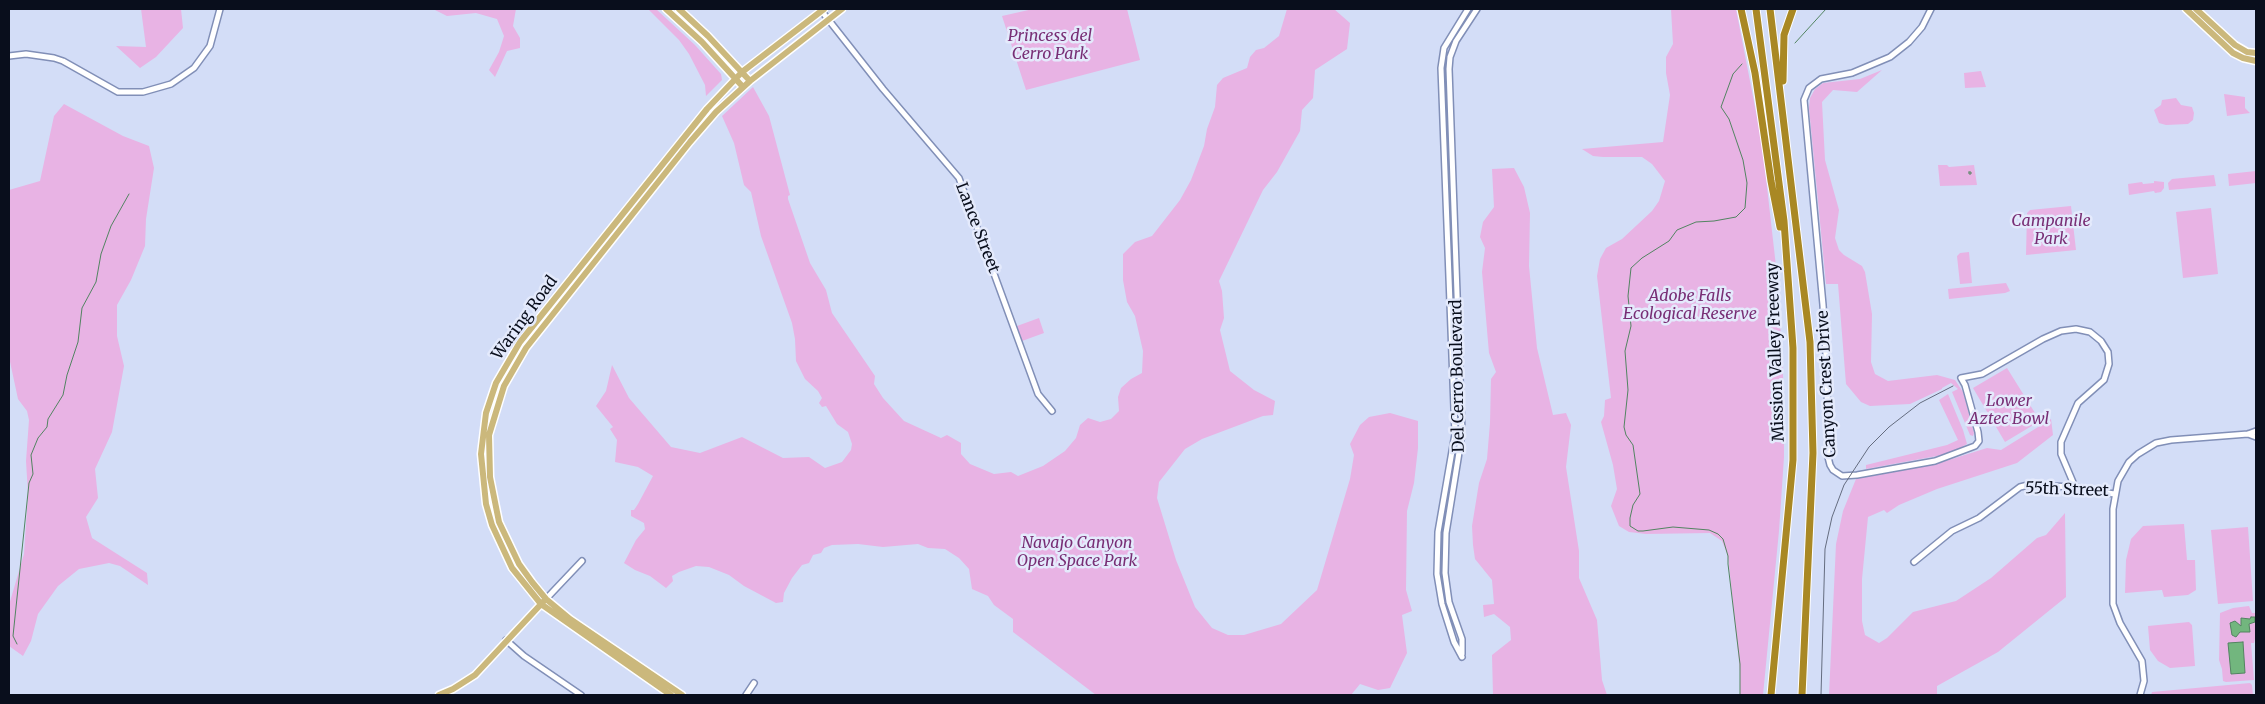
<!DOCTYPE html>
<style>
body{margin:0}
#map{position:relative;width:2265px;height:704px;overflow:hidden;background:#d3ddf7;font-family:Merriweather,serif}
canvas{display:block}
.frame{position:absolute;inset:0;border:10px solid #090e1c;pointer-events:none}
</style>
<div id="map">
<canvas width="2265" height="704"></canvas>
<div class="frame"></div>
</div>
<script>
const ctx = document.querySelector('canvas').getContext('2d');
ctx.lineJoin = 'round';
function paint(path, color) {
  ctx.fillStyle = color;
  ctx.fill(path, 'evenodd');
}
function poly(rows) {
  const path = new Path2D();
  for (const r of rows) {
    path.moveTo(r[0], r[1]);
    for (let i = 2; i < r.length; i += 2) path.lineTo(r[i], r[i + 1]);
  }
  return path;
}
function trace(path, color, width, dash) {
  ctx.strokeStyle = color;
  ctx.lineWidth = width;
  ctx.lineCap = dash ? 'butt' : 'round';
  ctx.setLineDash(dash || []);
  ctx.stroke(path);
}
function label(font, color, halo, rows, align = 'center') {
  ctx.font = font + ' Merriweather,serif';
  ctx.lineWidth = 5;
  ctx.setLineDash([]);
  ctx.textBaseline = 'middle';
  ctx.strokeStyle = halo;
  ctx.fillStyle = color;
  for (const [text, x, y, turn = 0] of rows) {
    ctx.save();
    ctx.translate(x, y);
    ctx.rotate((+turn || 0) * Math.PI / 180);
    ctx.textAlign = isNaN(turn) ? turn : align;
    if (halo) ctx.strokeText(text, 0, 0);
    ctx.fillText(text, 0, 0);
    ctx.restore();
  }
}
const green = poly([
 [141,9,181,9,183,28,156,57,140,68,116,46,146,47],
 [433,9,516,9,513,26,520,38,520,48,507,51,495,77,489,70,499,52,504,36,497,19,476,13,447,16],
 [648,9,656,9,695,45,721,74,722,80,706,96,705,85,689,54,679,40],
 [1033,9,1127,9,1140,60,1026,90,1002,16],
 [1287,9,1334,9,1350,23,1347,49,1315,70,1313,98,1302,110,1300,131,1277,172,1263,190,1219,281,1222,291,1224,318,1220,330,1230,371,1254,390,1275,401,1273,415,1263,416,1202,439,1185,449,1159,482,1157,498,1176,560,1195,607,1212,628,1228,635,1244,635,1281,624,1317,590,1350,479,1354,455,1350,444,1360,425,1369,417,1390,413,1418,421,1418,448,1414,483,1407,511,1406,590,1412,611,1402,615,1407,653,1390,688,1378,690,1360,684,1351,695,1096,695,1013,632,1013,619,994,605,988,596,972,589,969,569,959,558,945,549,928,548,918,544,883,547,858,544,832,545,824,548,821,553,813,555,809,563,802,565,792,578,784,593,783,602,776,603,744,586,729,575,709,567,696,566,679,572,672,576,673,581,666,588,650,576,635,570,624,563,636,540,645,529,644,523,631,516,631,510,634,510,638,504,653,476,638,467,615,462,617,440,610,429,613,427,596,406,606,391,612,365,629,398,671,447,700,453,742,437,783,458,809,457,825,468,842,462,851,450,852,444,848,432,837,424,826,406,822,407,819,403,822,398,818,391,805,379,796,361,795,339,792,323,761,236,751,192,744,185,734,143,722,116,753,87,769,116,790,195,788,196,788,199,810,263,826,290,832,313,875,376,874,384,883,398,904,421,941,438,947,435,961,443,961,454,970,464,994,474,1011,472,1018,476,1043,466,1065,451,1076,438,1080,425,1088,418,1100,422,1111,419,1119,411,1118,397,1121,388,1131,379,1142,373,1143,351,1135,316,1127,302,1123,280,1123,254,1135,242,1152,236,1180,200,1191,180,1204,146,1207,129,1215,107,1217,85,1223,78,1247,68,1250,57,1256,50,1264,48,1279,36],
 [1671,9,1736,9,1762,143,1778,284,1784,394,1784,457,1779,531,1763,695,1740,695,1740,672,1728,556,1722,541,1710,533,1646,534,1629,532,1619,526,1611,506,1617,489,1613,465,1601,422,1604,416,1605,400,1611,398,1597,276,1600,259,1606,248,1622,239,1652,211,1659,201,1665,181,1652,164,1642,157,1603,157,1593,156,1582,149,1663,142,1670,95,1666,73,1666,57,1673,44],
 [1882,70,1857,92,1833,90,1822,102,1825,160,1839,210,1835,238,1839,250,1844,255,1862,266,1865,272,1872,314,1871,362,1875,374,1888,381,1937,375,1955,380,1963,392,1974,433,1973,436,1970,435,1952,392,1958,389,1951,383,1942,388,1942,389,1910,404,1870,406,1861,402,1846,384,1838,284,1826,284,1809,108,1810,98,1815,89,1823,83,1860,79],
 [1981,71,1986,87,1965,88,1964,73],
 [2224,94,2245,97,2245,108,2250,113,2227,116],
 [2176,98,2181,105,2192,107,2194,113,2193,120,2188,124,2166,125,2159,123,2154,110,2161,105,2162,100],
 [64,104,123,136,149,146,154,168,146,219,145,246,131,280,117,305,117,336,124,366,112,432,95,469,98,498,86,517,92,538,147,573,148,585,120,566,109,563,79,569,58,586,38,614,31,641,23,656,9,646,9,605,24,554,28,494,26,461,29,420,27,411,18,399,9,357,9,190,40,181,54,116],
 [1938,165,1947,165,1949,167,1974,165,1977,185,1940,186],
 [1514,168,1524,187,1530,213,1529,266,1537,348,1553,415,1566,413,1571,425,1566,467,1579,551,1579,578,1597,620,1602,680,1607,695,1493,695,1492,655,1511,640,1510,627,1494,614,1484,617,1483,605,1494,604,1492,580,1475,559,1473,545,1472,526,1479,483,1487,459,1490,423,1491,379,1496,372,1489,353,1482,272,1485,248,1480,237,1483,222,1494,207,1492,169],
 [2256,171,2256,183,2229,186,2228,174],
 [2214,175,2216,186,2169,190,2168,183,2172,179],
 [2154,181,2164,182,2164,188,2161,192,2155,193,2154,191,2129,195,2128,184,2142,182,2143,184,2154,183],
 [2071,206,2076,250,2026,255,2027,213,2030,210],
 [2211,208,2218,274,2183,278,2176,212],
 [1969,252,1972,283,1960,284,1957,256,1960,253],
 [2006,283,2010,291,2005,293,1949,299,1948,289],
 [1039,318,1044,333,1022,341,1017,326],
 [2007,368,2040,421,2005,442,1973,388],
 [1948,394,1963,430,1967,444,1955,451,1937,456,1866,469,1866,465,1947,445,1958,440,1939,400],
 [2051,419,2053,435,2017,463,1937,489,1899,505,1887,513,1884,510,1868,517,1862,579,1862,621,1865,635,1879,643,1887,638,1913,612,1956,601,1991,578,2037,538,2046,535,2065,513,2066,597,1998,652,1937,686,1937,695,1829,695,1836,544,1843,511,1856,479,1936,464,1987,448,2001,450],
 [2184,524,2187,560,2195,560,2196,590,2188,595,2164,597,2162,590,2125,593,2126,560,2131,539,2143,526],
 [2248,527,2253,601,2218,604,2211,530],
 [2249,606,2252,613,2256,613,2256,634,2254,643,2251,643,2254,680,2226,682,2223,681,2222,669,2219,660,2220,613,2233,608],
 [2189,622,2192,625,2195,666,2170,668,2158,661,2150,650,2148,626],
 [2250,683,2252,685,2253,695,2151,695,2152,692]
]);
const water = poly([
 [2251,617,2255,617,2255,622,2249,624,2250,632,2240,632,2236,637,2232,635,2230,623,2235,621,2241,626,2241,618,2250,619,2251,617],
 [2243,642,2245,673,2231,674,2228,643,2243,642]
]);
const stream = poly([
 [1795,43,1826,9],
 [1969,172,1971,172,1971,174,1969,174,1969,172],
 [17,644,13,636,29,483,33,474,31,455,38,438,47,427,48,419,63,395,67,375,78,342,82,308,96,282,101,254,111,226,129,194],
 [1740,695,1740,664,1728,564,1728,556,1723,539,1718,534,1709,530,1673,527,1643,531,1638,531,1630,526,1630,518,1633,505,1640,494,1633,445,1626,435,1624,427,1628,390,1625,351,1631,326,1628,296,1631,268,1642,258,1669,241,1677,230,1696,222,1714,221,1736,217,1745,208,1747,183,1743,160,1729,119,1721,107,1733,74,1742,64]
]);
const minor = poly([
 [820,9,883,89,959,178,1038,394,1052,411],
 [1931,9,1922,27,1909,42,1890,57,1852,73,1821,79,1809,88,1804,100,1823,305,1827,371,1828,457,1830,465,1833,470,1842,476,1857,475,1935,461,1975,446,1979,441,1978,432,1965,385,1961,378,1982,374,2043,339,2061,331,2076,329,2090,332,2101,341,2108,352,2109,364,2104,380,2078,403,2061,442,2061,454,2075,487],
 [9,56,26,54,54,58,63,61,118,92,143,92,171,84,194,68,210,46,220,9],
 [2248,434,2256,437],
 [1914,562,1952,531,1979,518,2020,487,2028,485,2075,487,2114,494],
 [546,599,582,561],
 [506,640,524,656,581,695],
 [1462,654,1462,639,1449,602,1445,573,1446,533,1462,434,1449,69,1450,57,1456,41,1477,9],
 [1462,657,1454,642,1442,604,1437,574,1438,532,1455,434,1441,68,1444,48,1468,9],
 [746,695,754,683],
 [2140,695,2144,681,2142,661,2120,623,2113,604,2113,509,2118,481,2129,462,2138,454,2156,443,2171,440,2248,434,2256,431]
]);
const major = poly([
 [666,9,702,42,743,87],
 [679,9,708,36,750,81],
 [2186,9,2233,53,2243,58,2256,61],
 [2196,9,2235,45,2247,52,2256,53],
 [439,695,453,689,475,675,543,602],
 [671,695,541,604,512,568,492,525,486,504,481,454,486,413,496,383,520,342,707,109,742,72,824,9],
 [682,695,570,619,546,599,532,582,519,564,499,522,490,477,489,435,504,386,526,348,690,142,716,112,750,81,842,9]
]);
const highway = poly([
 [1741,9,1755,73,1771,181,1780,227],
 [1756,9,1784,221,1793,348,1793,460,1771,695],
 [1770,9,1810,342,1813,453,1802,695],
 [1783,81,1784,35,1793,9]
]);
const tram = poly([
 [1821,695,1825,549,1832,517,1844,485,1869,447,1889,427,1920,403,1953,386]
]);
const parkNames = [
 ["Princess del",1050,36],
 ["Cerro Park",1050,54],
 ["Campanile",2051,221],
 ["Park",2051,239],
 ["Adobe Falls",1690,296],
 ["Ecological Reserve",1690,314],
 ["Lower",2009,401],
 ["Aztec Bowl",2009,419],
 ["Navajo Canyon",1077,543],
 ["Open Space Park",1077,561]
];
const streetNames = [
 ["Lance Street",977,228,69],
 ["Waring Road",525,318,-54],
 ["Mission Valley Freeway",1776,352,-92],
 ["Del Cerro Boulevard",1458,376,-91],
 ["Canyon Crest Drive",1827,384,-93],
 ["55th Street",2067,490,2]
];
paint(green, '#e8b3e4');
paint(water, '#72b67e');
trace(water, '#528461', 1);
trace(stream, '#528461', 1);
trace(minor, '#818fb7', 8);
trace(major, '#fff', 9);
trace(highway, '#fff', 9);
trace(minor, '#fff', 5);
trace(major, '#cbb87c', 6);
trace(highway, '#a98824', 7);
trace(tram, '#646c7f', 1);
label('italic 16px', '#782e75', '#e4eafc', parkNames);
label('16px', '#090e1c', '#e4eafc', streetNames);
</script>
